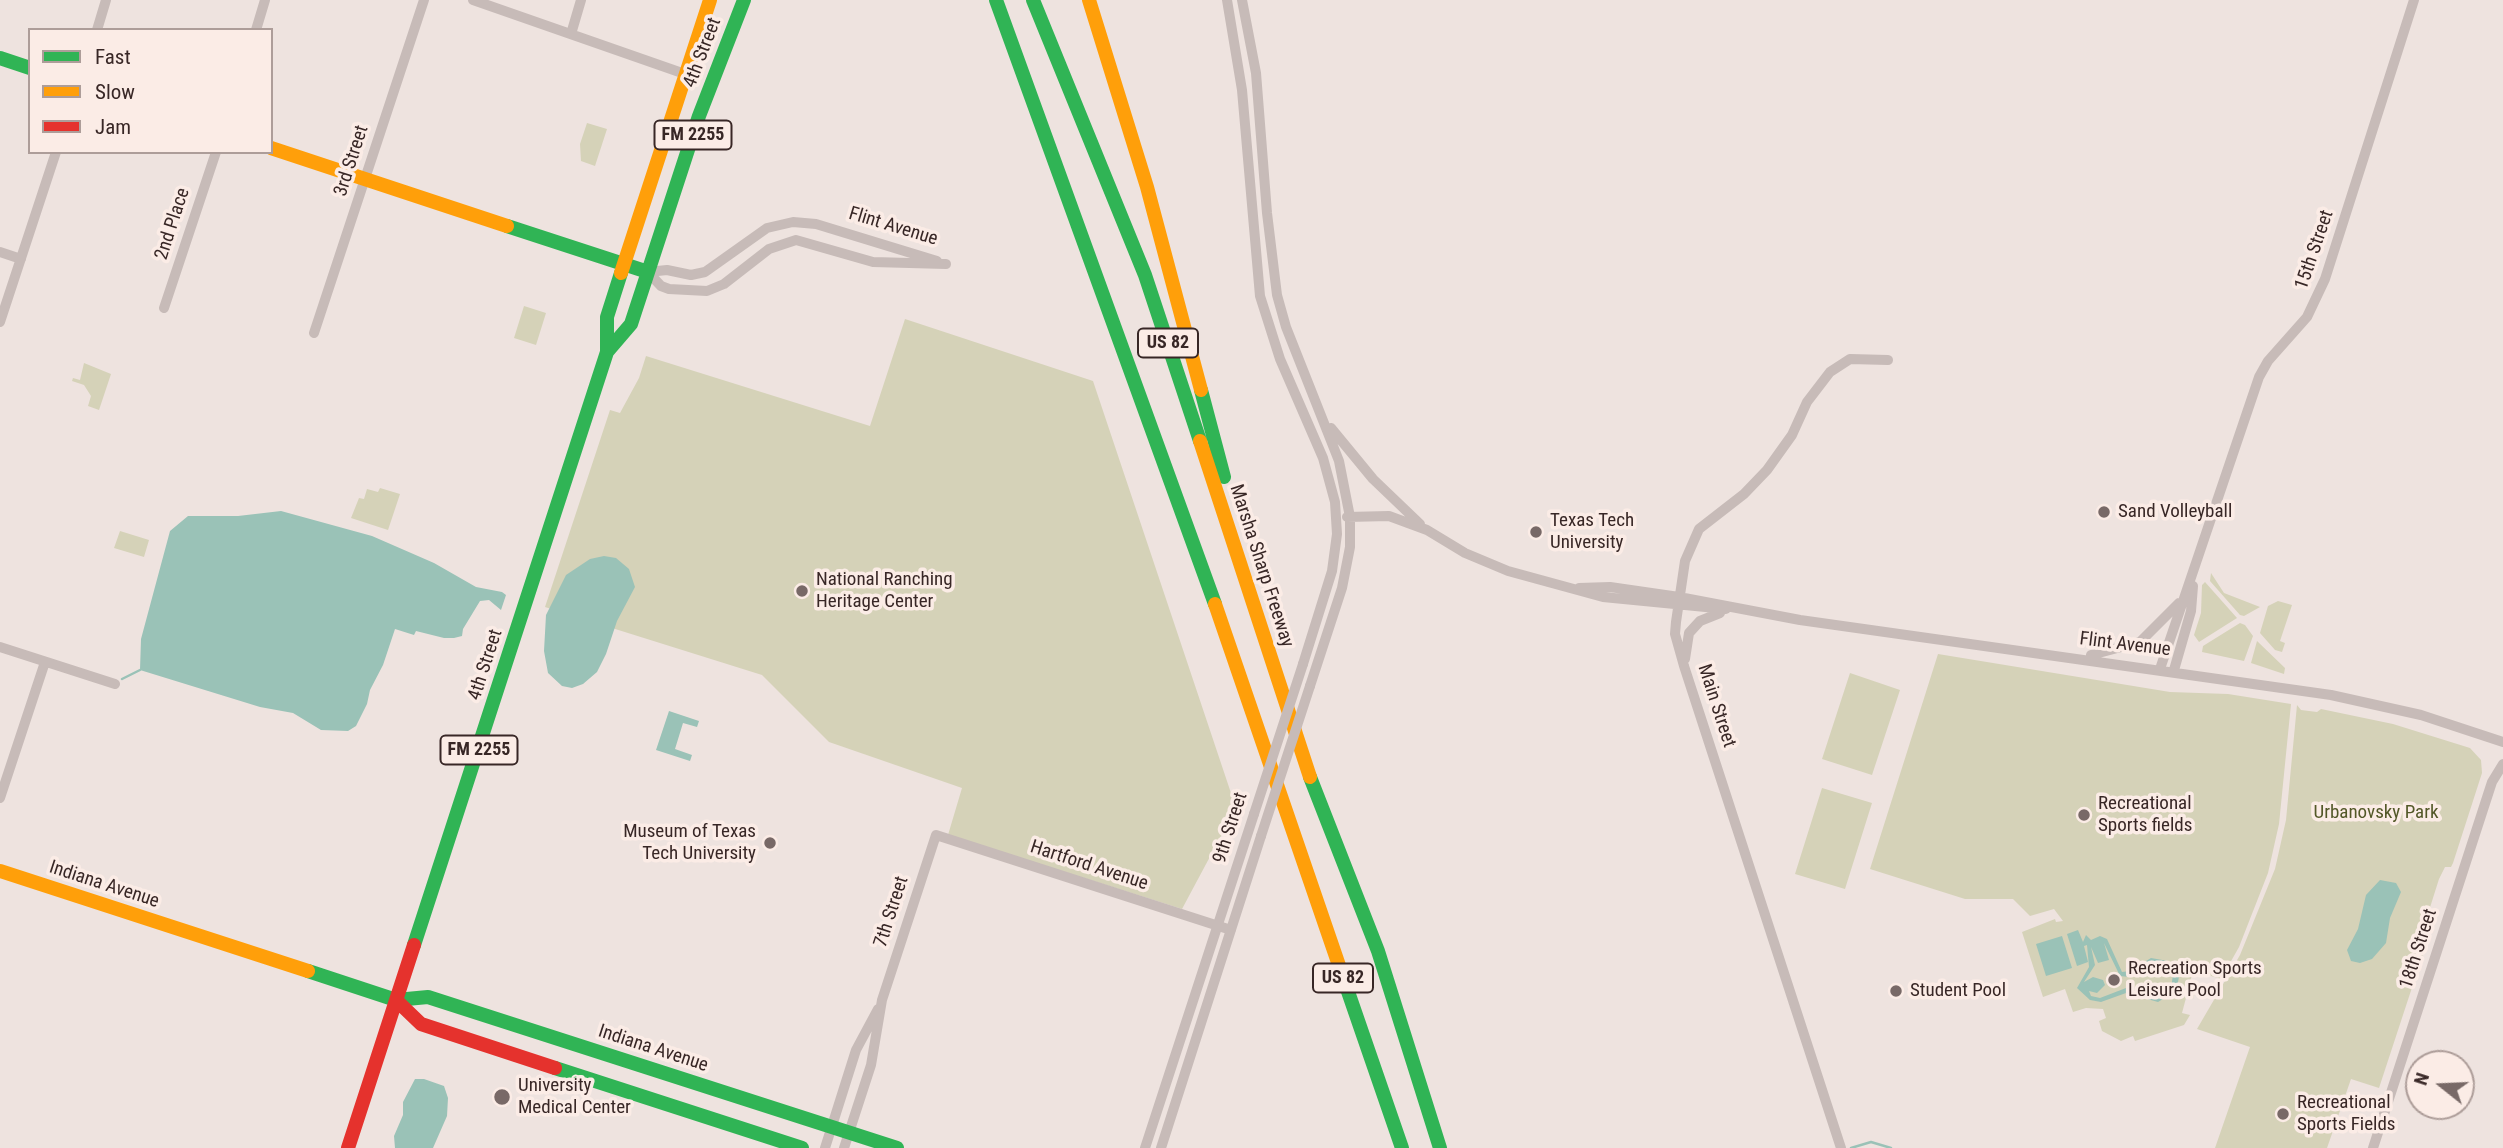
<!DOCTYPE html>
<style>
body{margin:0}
#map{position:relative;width:2503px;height:1148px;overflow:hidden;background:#eee3df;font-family:"Roboto Condensed",sans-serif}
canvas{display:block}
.legend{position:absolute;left:28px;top:28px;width:245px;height:126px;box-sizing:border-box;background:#fbece6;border:2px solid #ad9d99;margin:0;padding:9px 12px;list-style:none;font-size:21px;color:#382726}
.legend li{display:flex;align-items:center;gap:14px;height:35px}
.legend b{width:35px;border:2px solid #ad9d99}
.north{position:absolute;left:2405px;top:1050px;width:70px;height:70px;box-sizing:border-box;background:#fbece6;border:2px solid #ad9d99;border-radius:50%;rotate:288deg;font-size:19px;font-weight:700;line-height:28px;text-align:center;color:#382726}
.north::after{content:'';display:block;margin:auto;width:24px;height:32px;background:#786967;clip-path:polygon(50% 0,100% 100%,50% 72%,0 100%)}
</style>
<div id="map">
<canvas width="2503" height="1148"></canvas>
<ul class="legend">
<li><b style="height:9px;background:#30b455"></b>Fast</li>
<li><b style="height:9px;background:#ff9f0a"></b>Slow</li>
<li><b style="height:9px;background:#e5322d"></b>Jam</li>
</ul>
<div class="north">N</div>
</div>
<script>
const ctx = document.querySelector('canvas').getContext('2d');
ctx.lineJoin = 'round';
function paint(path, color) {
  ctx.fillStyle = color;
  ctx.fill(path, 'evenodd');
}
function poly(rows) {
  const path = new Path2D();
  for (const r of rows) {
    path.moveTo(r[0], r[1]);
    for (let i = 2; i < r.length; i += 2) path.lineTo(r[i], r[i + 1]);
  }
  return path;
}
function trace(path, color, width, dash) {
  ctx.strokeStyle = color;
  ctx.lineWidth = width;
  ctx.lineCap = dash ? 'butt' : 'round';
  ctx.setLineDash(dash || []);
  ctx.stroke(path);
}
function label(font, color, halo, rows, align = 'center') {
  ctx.font = font + ' "Roboto Condensed",sans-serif';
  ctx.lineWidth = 7;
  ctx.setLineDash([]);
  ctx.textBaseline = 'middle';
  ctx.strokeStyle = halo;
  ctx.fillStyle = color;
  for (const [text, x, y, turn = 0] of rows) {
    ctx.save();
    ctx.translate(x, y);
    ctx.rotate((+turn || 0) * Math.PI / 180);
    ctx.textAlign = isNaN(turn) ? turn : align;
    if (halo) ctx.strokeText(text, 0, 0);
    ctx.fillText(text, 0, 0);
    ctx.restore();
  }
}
const green = poly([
 [587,123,607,129,595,166,581,161,580,144],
 [524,306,546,313,536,345,514,338],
 [905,319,1093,381,1236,808,1182,909,948,835,962,788,829,742,762,675,545,607,610,410,620,413,639,378,646,356,870,426],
 [84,363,111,374,99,410,88,406,91,396,84,385,72,381,73,378,80,380],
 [380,488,400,494,388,530,351,518,359,498,364,499,367,489,378,492],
 [120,531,149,540,144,557,114,548],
 [2211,573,2224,593,2260,607,2244,616,2240,615,2210,581],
 [2205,582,2237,618,2199,642,2194,635,2201,613,2202,585],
 [2278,601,2292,605,2280,641,2285,643,2282,652,2275,650,2260,633,2268,606],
 [2240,623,2245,625,2253,636,2244,661,2202,652,2203,646],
 [2257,641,2285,668,2284,674,2251,663],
 [1938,654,2170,692,2228,694,2291,704,2279,824,2268,873,2239,947,2221,979,2211,976,2202,963,2193,961,2204,968,2203,973,2193,971,2189,986,2196,989,2193,999,2186,998,2182,1013,2190,1015,2184,1025,2135,1041,2133,1036,2121,1041,2102,1031,2099,1021,2106,1018,2103,1009,2086,1008,2073,1012,2065,989,2043,997,2022,932,2055,919,2056,922,2063,921,2054,909,2030,916,2013,899,1965,899,1870,869],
 [1850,673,1900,690,1872,775,1822,759],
 [2297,705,2301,710,2317,712,2321,709,2393,724,2470,748,2481,760,2482,773,2453,863,2451,867,2445,867,2439,879,2420,939,2424,951,2379,1088,2351,1079,2327,1148,2215,1148,2250,1047,2197,1029,2240,955,2275,869,2286,820],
 [1822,788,1872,803,1845,889,1795,874]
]);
const water = poly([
 [281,511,372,536,434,563,476,587,502,592,506,595,501,610,489,600,480,601,463,629,462,636,454,638,444,638,416,631,414,635,395,629,383,665,370,690,367,704,356,726,348,731,321,730,293,713,260,707,140,670,141,639,170,531,188,516,238,516],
 [604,556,616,558,629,569,635,587,617,621,606,654,597,672,583,684,572,688,562,686,548,673,544,651,546,615,566,575,590,559],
 [669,711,699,721,697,727,683,723,675,749,692,755,690,761,656,750],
 [2380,880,2396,883,2401,892,2390,918,2386,943,2372,959,2360,963,2351,961,2347,950,2358,929,2366,895],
 [2078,930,2083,942,2086,935,2091,940,2100,936,2107,939,2122,972,2130,971,2151,958,2168,961,2179,977,2176,991,2158,1002,2126,993,2101,1002,2090,1000,2077,988,2089,967,2087,945,2084,946,2088,962,2077,966,2067,934],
 [2104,943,2120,976,2129,977,2146,965,2163,964,2173,974,2171,989,2156,997,2126,988,2100,998,2091,996,2089,991,2097,993,2105,985,2103,980,2093,977,2084,982,2095,965,2091,947,2098,963,2109,960],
 [2062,936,2072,968,2046,976,2036,944],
 [415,1079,424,1079,444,1086,448,1098,447,1116,433,1148,395,1148,394,1136,403,1115,403,1102]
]);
const stream = poly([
 [122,679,140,670],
 [1851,1148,1871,1142,1891,1148]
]);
const street = poly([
 [473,0,685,74],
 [1227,0,1242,90,1260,296,1280,359,1323,458,1335,502,1337,534,1332,571,1303,664],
 [1242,0,1256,73,1267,213,1277,295,1286,327,1339,461,1350,517,1350,547,1342,588,1310,686],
 [97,30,106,0],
 [256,30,265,0],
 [571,34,581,0],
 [0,252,21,259],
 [648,272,661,286,669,289,707,291,724,284,769,249,796,240,873,262,946,264],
 [648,272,667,270,691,275,705,272,767,228,793,222,816,224,937,261],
 [164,308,216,152],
 [0,322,56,152],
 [314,333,424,0],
 [1331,428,1373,479,1420,524],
 [1347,517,1389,516,1427,530,1465,553,1508,571,1603,597,1726,609],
 [1579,588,1610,587,1679,597,1800,620,2331,695,2421,715,2503,742],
 [0,647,115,684],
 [2091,655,2140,642,2179,603],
 [1685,659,1689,633,1700,621,1720,613],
 [2160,669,2259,377,2268,361,2307,317,2325,279,2414,0],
 [2174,670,2191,611,2193,586],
 [0,798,45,662],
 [825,1148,856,1050,878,1009],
 [844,1148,871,1065,882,1000,936,835,1231,930],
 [1145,1148,1254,814],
 [1161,1148,1261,836],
 [1841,1148,1684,666,1675,634,1676,622,1685,561,1699,529,1744,494,1767,470,1792,435,1807,402,1830,372,1850,359,1888,360],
 [2373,1148,2492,782,2503,764]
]);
const fast = poly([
 [996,0,1215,604],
 [1033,0,1145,275,1200,441],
 [0,58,30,68],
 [507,226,648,272],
 [607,352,631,324,699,116,744,0],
 [1201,390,1224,477],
 [1310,777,1378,951,1440,1148],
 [414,945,607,352,607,317,621,273],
 [308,971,396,1000,428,997,897,1148],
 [1344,980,1402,1148],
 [555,1068,802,1148]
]);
const slow = poly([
 [1089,0,1147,187,1201,390],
 [271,148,507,226],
 [621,273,710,0],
 [1200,441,1310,777],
 [1215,604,1344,980],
 [0,871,308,971]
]);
const jam = poly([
 [396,1000,421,1024,555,1068],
 [348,1148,414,945]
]);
const streetBridge = poly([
 [1254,814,1303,664],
 [1261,836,1310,686]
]);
const markers = [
 [2104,512,7,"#786967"],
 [1536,532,7,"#786967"],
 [802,591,7,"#786967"],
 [2084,815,7,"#786967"],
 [770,843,7,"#786967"],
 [2114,980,7,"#786967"],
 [1896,991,7,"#786967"],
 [502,1097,9,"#786967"],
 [2283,1114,7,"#786967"]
];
const shields = [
 [693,135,77],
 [1168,343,60],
 [479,750,77],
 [1343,978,60]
];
const shieldNames = [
 ["FM 2255",693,135],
 ["US 82",1168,343],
 ["FM 2255",479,750],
 ["US 82",1343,978]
];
const streetNames = [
 ["4th Street",703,53,-69],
 ["3rd Street",352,161,-72],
 ["2nd Place",173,224,-72],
 ["Flint Avenue",893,227,17],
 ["15th Street",2315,250,-71],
 ["Marsha Sharp Freeway",1261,566,72],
 ["Flint Avenue",2125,645,7],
 ["4th Street",486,665,-72],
 ["Main Street",1716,706,72],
 ["9th Street",1231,828,-72],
 ["Hartford Avenue",1089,866,18],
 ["Indiana Avenue",104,885,18],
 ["7th Street",892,912,-72],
 ["18th Street",2419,949,-72],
 ["Indiana Avenue",653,1049,18]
];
const poiNames = [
 ["Sand Volleyball",2118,512],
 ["Texas Tech",1550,521],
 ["University",1550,543],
 ["National Ranching",816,580],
 ["Heritage Center",816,602],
 ["Recreational",2098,804],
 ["Sports fields",2098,826],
 ["Museum of Texas",756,832,"right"],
 ["Tech University",756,854,"right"],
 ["Recreation Sports",2128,969],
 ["Leisure Pool",2128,991],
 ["Student Pool",1910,991],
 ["University",518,1086],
 ["Medical Center",518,1108],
 ["Recreational",2297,1103],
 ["Sports Fields",2297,1125]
];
const parkNames = [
 ["Urbanovsky Park",2376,813]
];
paint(green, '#d5d2b8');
paint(water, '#9ac2b7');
trace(stream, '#9ac2b7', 2.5);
trace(street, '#c7bbb8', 10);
trace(fast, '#30b455', 14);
trace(slow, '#ff9f0a', 14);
trace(jam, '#e5322d', 14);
trace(streetBridge, '#c7bbb8', 10);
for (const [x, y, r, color] of markers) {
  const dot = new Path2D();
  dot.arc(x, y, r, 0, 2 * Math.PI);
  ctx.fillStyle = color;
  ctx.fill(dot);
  trace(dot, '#fbece6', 2.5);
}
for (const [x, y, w] of shields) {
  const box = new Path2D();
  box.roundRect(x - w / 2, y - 14.5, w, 29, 5);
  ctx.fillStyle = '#fbece6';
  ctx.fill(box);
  trace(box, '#382726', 2);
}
label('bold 18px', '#382726', null, shieldNames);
label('19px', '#382726', '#fbece6', streetNames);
label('19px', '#382726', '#fbece6', poiNames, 'left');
label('19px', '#535828', '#fbece6', parkNames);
</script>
